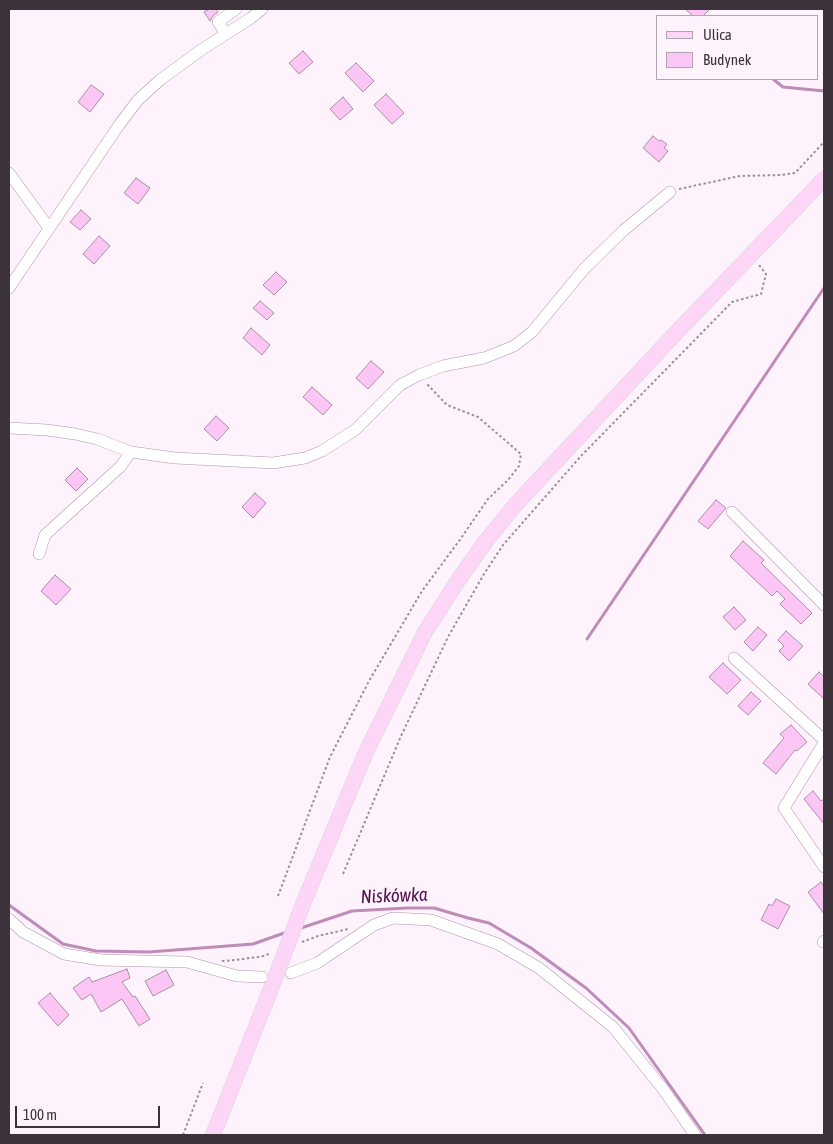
<!DOCTYPE html>
<meta charset="utf-8">
<style>
body{margin:0}
#map{position:relative;width:833px;height:1144px;overflow:hidden;background:#fef3fc;font-family:"Asap Condensed",sans-serif}
canvas{display:block}
.frame{position:absolute;inset:0;border:10px solid #3c323a;pointer-events:none}
.legend{position:absolute;left:656px;top:15px;width:162px;height:65px;box-sizing:border-box;background:#fef3fc;border:1px solid #b0a6ae;margin:0;padding:6px 9px;list-style:none;font-size:15px;color:#3c323a}
.legend li{display:flex;align-items:center;gap:10px;height:25px}
.legend b{width:25px;border:1px solid #b0a6ae}
.scale{position:absolute;left:15px;top:1106px;width:145px;height:22px;box-sizing:border-box;border:2px solid #3c323a;border-top:0;padding-left:6px;font-size:15px;line-height:18px;white-space:nowrap;color:#3c323a;-webkit-text-stroke:4px #fef3fc;paint-order:stroke}
</style>
<div id="map">
<canvas width="833" height="1144"></canvas>
<div class="frame"></div>
<ul class="legend">
<li><b style="height:6px;background:#fdd6f7"></b>Ulica</li>
<li><b style="height:14px;background:#fbc5f4"></b>Budynek</li>
</ul>
<div class="scale">100 m</div>
</div>
<script>
const ctx = document.querySelector('canvas').getContext('2d');
ctx.lineJoin = 'round';
function poly(rows) {
  const path = new Path2D();
  for (const r of rows) {
    path.moveTo(r[0], r[1]);
    for (let i = 2; i < r.length; i += 2) path.lineTo(r[i], r[i + 1]);
  }
  return path;
}
function trace(path, color, width, dash) {
  ctx.strokeStyle = color;
  ctx.lineWidth = width;
  ctx.lineCap = dash ? 'butt' : 'round';
  ctx.setLineDash(dash || []);
  ctx.stroke(path);
}
function paint(path, color) {
  ctx.fillStyle = color;
  ctx.fill(path, 'evenodd');
}
function label(font, color, halo, rows, align = 'center') {
  ctx.font = font + ' "Asap Condensed",sans-serif';
  ctx.lineWidth = 4;
  ctx.setLineDash([]);
  ctx.textBaseline = 'middle';
  ctx.strokeStyle = halo;
  ctx.fillStyle = color;
  for (const [text, x, y, turn = 0] of rows) {
    ctx.save();
    ctx.translate(x, y);
    ctx.rotate((+turn || 0) * Math.PI / 180);
    ctx.textAlign = isNaN(turn) ? turn : align;
    if (halo) ctx.strokeText(text, 0, 0);
    ctx.fillText(text, 0, 0);
    ctx.restore();
  }
}
const stream = poly([
 [773,79,783,87,824,91],
 [587,639,824,288],
 [9,905,63,944,96,951,149,952,253,944,287,932],
 [298,929,352,911,407,908,434,908,468,918,489,923,531,948,586,988,629,1028,705,1135]
]);
const building = poly([
 [209,9,216,9,218,12,213,16,210,21,204,12,209,9],
 [685,9,710,9,703,16,693,16,685,9],
 [303,51,313,62,299,74,289,63,303,51],
 [356,63,374,81,363,92,345,73,356,63],
 [91,85,104,94,90,112,78,102,91,85],
 [386,94,404,113,392,124,374,105,386,94],
 [343,97,353,109,340,120,330,109,343,97],
 [653,136,659,141,661,140,667,144,664,148,668,151,659,162,643,148,653,136],
 [136,178,150,188,138,204,124,193,136,178],
 [81,210,91,219,80,230,70,222,81,210],
 [99,236,110,246,94,264,83,254,99,236],
 [276,272,287,282,274,295,263,285,276,272],
 [260,301,274,313,267,320,253,308,260,301],
 [251,328,270,345,262,355,243,338,251,328],
 [371,361,384,372,368,389,356,378,371,361],
 [312,387,332,405,323,415,303,397,312,387],
 [216,416,229,428,217,441,204,429,216,416],
 [77,468,88,479,76,491,65,480,77,468],
 [255,493,266,503,253,518,242,507,255,493],
 [716,500,726,508,708,529,698,521,716,500],
 [743,541,764,560,761,563,812,613,801,624,780,604,785,599,777,591,772,596,730,556,743,541],
 [55,575,71,589,56,605,41,591,55,575],
 [734,607,746,620,735,630,723,617,734,607],
 [758,627,767,635,753,651,744,642,758,627],
 [786,631,803,646,789,661,779,651,784,646,778,640,786,631],
 [723,663,741,680,727,694,709,677,723,663],
 [819,672,824,677,824,699,808,684,819,672],
 [751,692,761,701,748,715,738,706,751,692],
 [791,725,807,742,797,751,795,750,776,774,763,763,784,738,780,734,791,725],
 [813,791,821,801,824,799,824,824,804,799,813,791],
 [821,882,824,887,824,914,808,892,821,882],
 [776,899,790,906,778,929,761,920,769,904,772,906,776,899],
 [127,969,130,978,122,982,133,997,135,996,150,1019,139,1026,122,999,101,1012,91,994,82,1000,73,988,89,977,92,982,127,969],
 [166,970,174,985,153,996,145,981,166,970],
 [50,993,69,1015,58,1026,38,1003,50,993]
]);
const path = poly([
 [679,189,740,176,781,175,795,173,824,142],
 [343,874,401,736,448,637,484,574,503,545,581,456,732,302,761,294,766,274,759,265],
 [278,896,330,757,369,681,422,591,459,541,488,499,508,480,519,466,521,454,478,417,447,405,427,384],
 [302,942,318,936,348,929],
 [222,961,236,960,264,956,271,953],
 [183,1135,203,1083]
]);
const minor = poly([
 [226,34,218,22,236,9],
 [9,173,49,228],
 [9,288,119,125,138,100,160,80,201,50,251,18,262,9],
 [9,428,47,430,75,434,97,439,131,452,175,458,273,463,305,458,322,451,355,430,400,385,419,375,443,366,484,358,514,346,532,332,584,269,624,230,670,192],
 [732,512,824,605],
 [39,554,45,535,120,467,131,452],
 [734,658,824,740],
 [824,743,784,808,824,867],
 [9,919,23,932,64,954,101,960,187,962,237,976,262,977],
 [823,942,824,941],
 [291,973,317,963,374,925,393,918,431,920,498,944,539,968,613,1027,663,1089,695,1135]
]);
const major = poly([
 [303,904,366,752,425,632,459,579,486,541,516,504,675,334,824,179],
 [213,1135,274,981]
]);
const majorBridge = poly([
 [274,981,303,904]
]);
const waterNames = [
 ["Niskówka",394,896,-2]
];
trace(stream, '#bf8bb8', 3);
paint(building, '#fbc5f4');
trace(building, '#a990a5', 1);
trace(minor, '#af95ab', 12);
trace(major, '#d8d6d8', 16);
trace(path, '#9a9098', 2, [2.5, 2.5]);
trace(minor, '#fff', 11);
trace(major, '#fdd6f7', 15);
trace(majorBridge, '#d8d6d8', 16, []);
trace(majorBridge, '#fdd6f7', 15);
label('italic 19px', '#51134d', '#fef3fc', waterNames);
</script>
